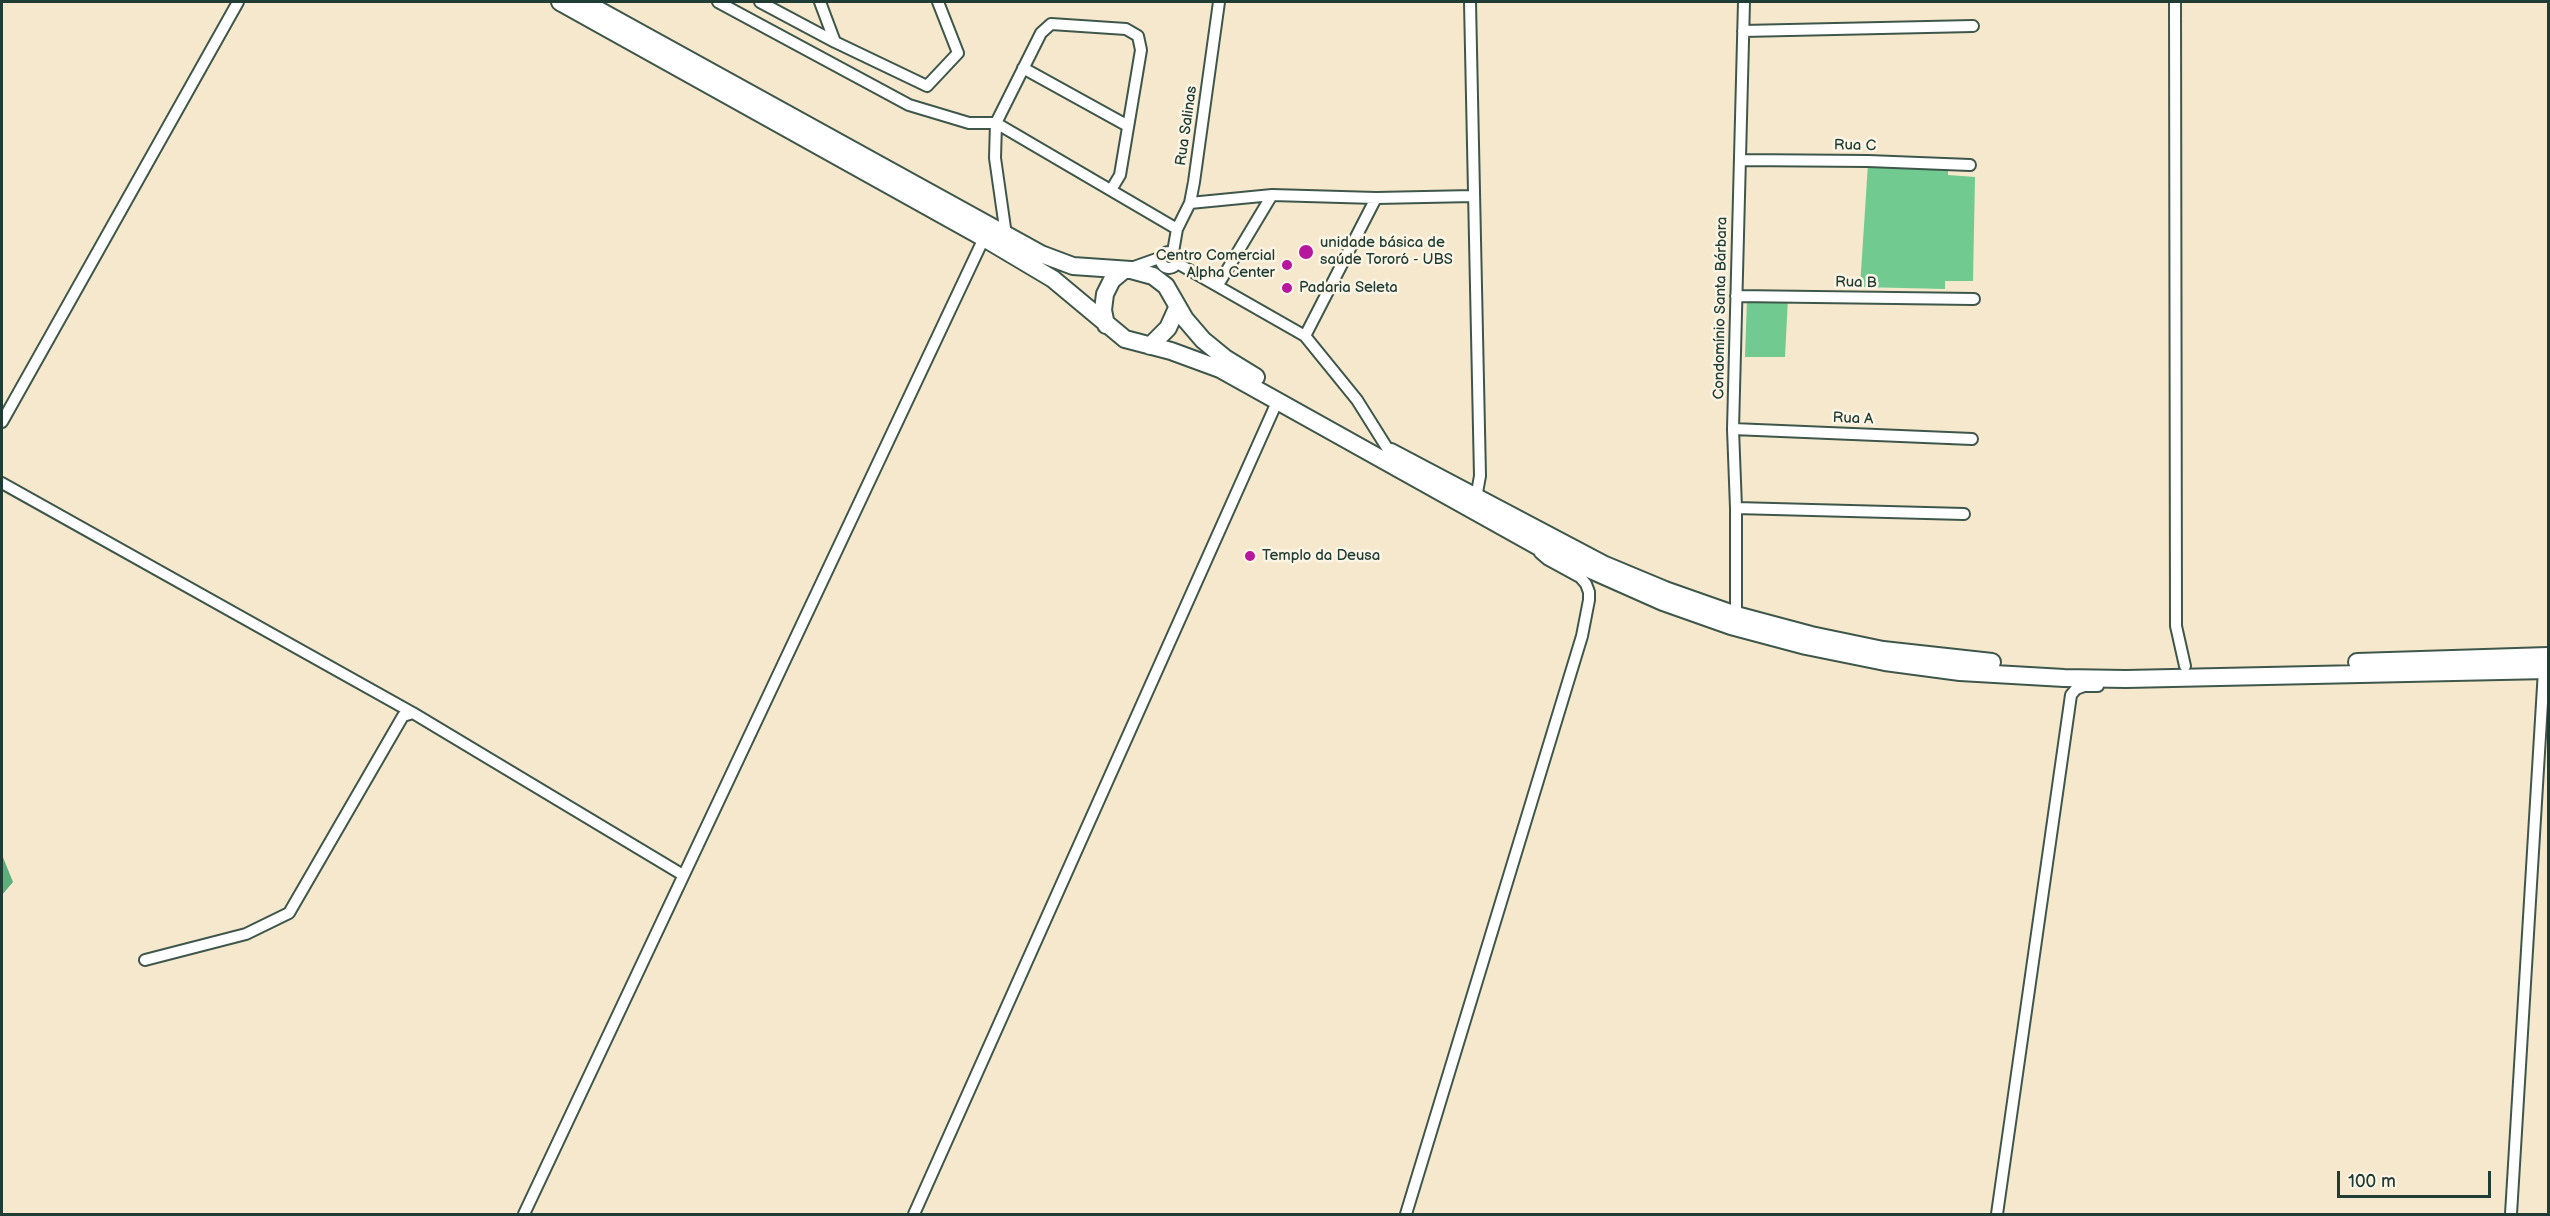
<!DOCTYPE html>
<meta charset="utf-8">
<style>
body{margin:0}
#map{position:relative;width:2550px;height:1216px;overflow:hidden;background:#f5e8cd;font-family:"Balsamiq Sans",sans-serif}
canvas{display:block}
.frame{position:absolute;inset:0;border:3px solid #1f3d34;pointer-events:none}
.scale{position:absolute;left:2337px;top:1171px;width:154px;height:27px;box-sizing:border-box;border:3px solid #1f3d34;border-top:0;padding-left:8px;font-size:18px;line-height:21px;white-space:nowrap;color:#1f3d34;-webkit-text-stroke:4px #fcf5e5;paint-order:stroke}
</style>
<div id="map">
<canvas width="2550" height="1216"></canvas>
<div class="frame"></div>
<div class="scale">100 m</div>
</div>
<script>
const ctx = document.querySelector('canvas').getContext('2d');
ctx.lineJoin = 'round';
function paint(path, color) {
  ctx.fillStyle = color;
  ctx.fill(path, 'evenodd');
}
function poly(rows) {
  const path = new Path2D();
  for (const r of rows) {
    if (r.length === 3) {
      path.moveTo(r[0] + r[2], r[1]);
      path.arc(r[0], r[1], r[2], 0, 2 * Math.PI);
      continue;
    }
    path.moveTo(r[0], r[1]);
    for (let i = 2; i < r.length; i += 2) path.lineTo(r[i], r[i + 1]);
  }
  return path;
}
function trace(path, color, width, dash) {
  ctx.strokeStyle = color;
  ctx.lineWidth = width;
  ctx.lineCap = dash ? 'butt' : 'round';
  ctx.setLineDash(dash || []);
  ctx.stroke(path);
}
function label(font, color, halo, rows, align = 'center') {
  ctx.font = font + ' "Balsamiq Sans",sans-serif';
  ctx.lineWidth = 5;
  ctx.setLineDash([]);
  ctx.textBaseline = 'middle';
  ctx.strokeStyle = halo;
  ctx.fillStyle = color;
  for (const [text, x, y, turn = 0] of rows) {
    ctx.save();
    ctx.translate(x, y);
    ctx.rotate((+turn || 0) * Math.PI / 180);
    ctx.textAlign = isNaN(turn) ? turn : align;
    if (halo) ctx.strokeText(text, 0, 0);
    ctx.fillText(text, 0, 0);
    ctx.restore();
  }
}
const green = poly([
 [1868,164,1948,166,1948,175,1975,177,1973,281,1945,281,1945,289,1860,287],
 [1788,298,1785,357,1745,357,1747,299]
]);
const forest = poly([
 [2,855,13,882,2,895]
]);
const minor = poly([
 [718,2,909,105,969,123,996,123,1177,229],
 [760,2,835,42,927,86,958,53,938,2],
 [820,2,835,42],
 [1470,2,1480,476,1476,498],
 [2175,2,2176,626,2185,666],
 [1743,31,1973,26],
 [1023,68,1128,126],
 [1740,160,1868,161,1970,165],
 [1190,203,1272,195,1376,198,1473,196],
 [1006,235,995,158,996,123,1041,33,1051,24,1126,29,1138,36,1141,50,1120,175,1111,190],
 [1169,260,8],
 [1173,252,1177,229,1190,203,1194,182,1219,2],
 [1177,263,1305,336,1357,400,1389,451],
 [1131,268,1162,257],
 [1218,285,1272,195],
 [1736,296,1974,299],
 [1305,336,1376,198],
 [2,422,238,2],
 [1733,429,1972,439],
 [2,483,413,713,683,875],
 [1736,508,1964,514],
 [1736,615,1736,508,1733,429,1744,2],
 [145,960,246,934,289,913,403,716,413,713],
 [524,1214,984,238],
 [914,1214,1277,402],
 [1406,1214,1582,636,1589,600,1589,592,1586,584,1580,577,1547,559,1540,553],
 [1997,1214,2071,695,2076,689,2084,686,2098,686],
 [2511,1214,2544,670]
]);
const primary = poly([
 [560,2,984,238,1053,279,1125,339,1171,351,1220,369,1539,547,1663,602,1731,626,1806,646,1885,662,1960,672,2064,678,2126,679,2548,670],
 [584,2,1041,254,1073,266,1131,270,1153,276,1166,286,1185,319,1203,340,1225,358,1256,377],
 [1106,325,1103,310,1105,294,1112,280,1124,270],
 [1150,346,1168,328,1177,308],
 [1391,452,1605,565,1665,590,1736,615,1811,635,1883,650,1992,662],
 [2357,662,2548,656]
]);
const markers = [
 [1306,252,8,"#b5179e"],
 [1287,265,6,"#b5179e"],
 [1287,288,6,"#b5179e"],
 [1250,556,6,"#b5179e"]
];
const streetNames = [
 ["Rua Salinas",1187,126,-82],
 ["Rua C",1855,146,1],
 ["Rua B",1856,283,1],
 ["Condomínio Santa Bárbara",1721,308,-89],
 ["Rua A",1853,419,2]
];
const poiNames = [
 ["unidade básica de",1320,243],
 ["saúde Tororó - UBS",1320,260],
 ["Centro Comercial",1275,256,"right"],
 ["Alpha Center",1275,273,"right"],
 ["Padaria Seleta",1299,288],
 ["Templo da Deusa",1262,556]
];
paint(green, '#71ca90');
paint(forest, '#5cae7a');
trace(minor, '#3f574b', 14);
trace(primary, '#3f574b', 20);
trace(minor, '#fff', 10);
trace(primary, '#fff', 16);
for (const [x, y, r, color] of markers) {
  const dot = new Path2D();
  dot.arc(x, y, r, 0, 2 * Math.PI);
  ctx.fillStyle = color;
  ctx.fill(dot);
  trace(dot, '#fcf5e5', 2);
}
label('15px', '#1f3d34', '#fcf5e5', streetNames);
label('15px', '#1f3d34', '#fcf5e5', poiNames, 'left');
</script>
